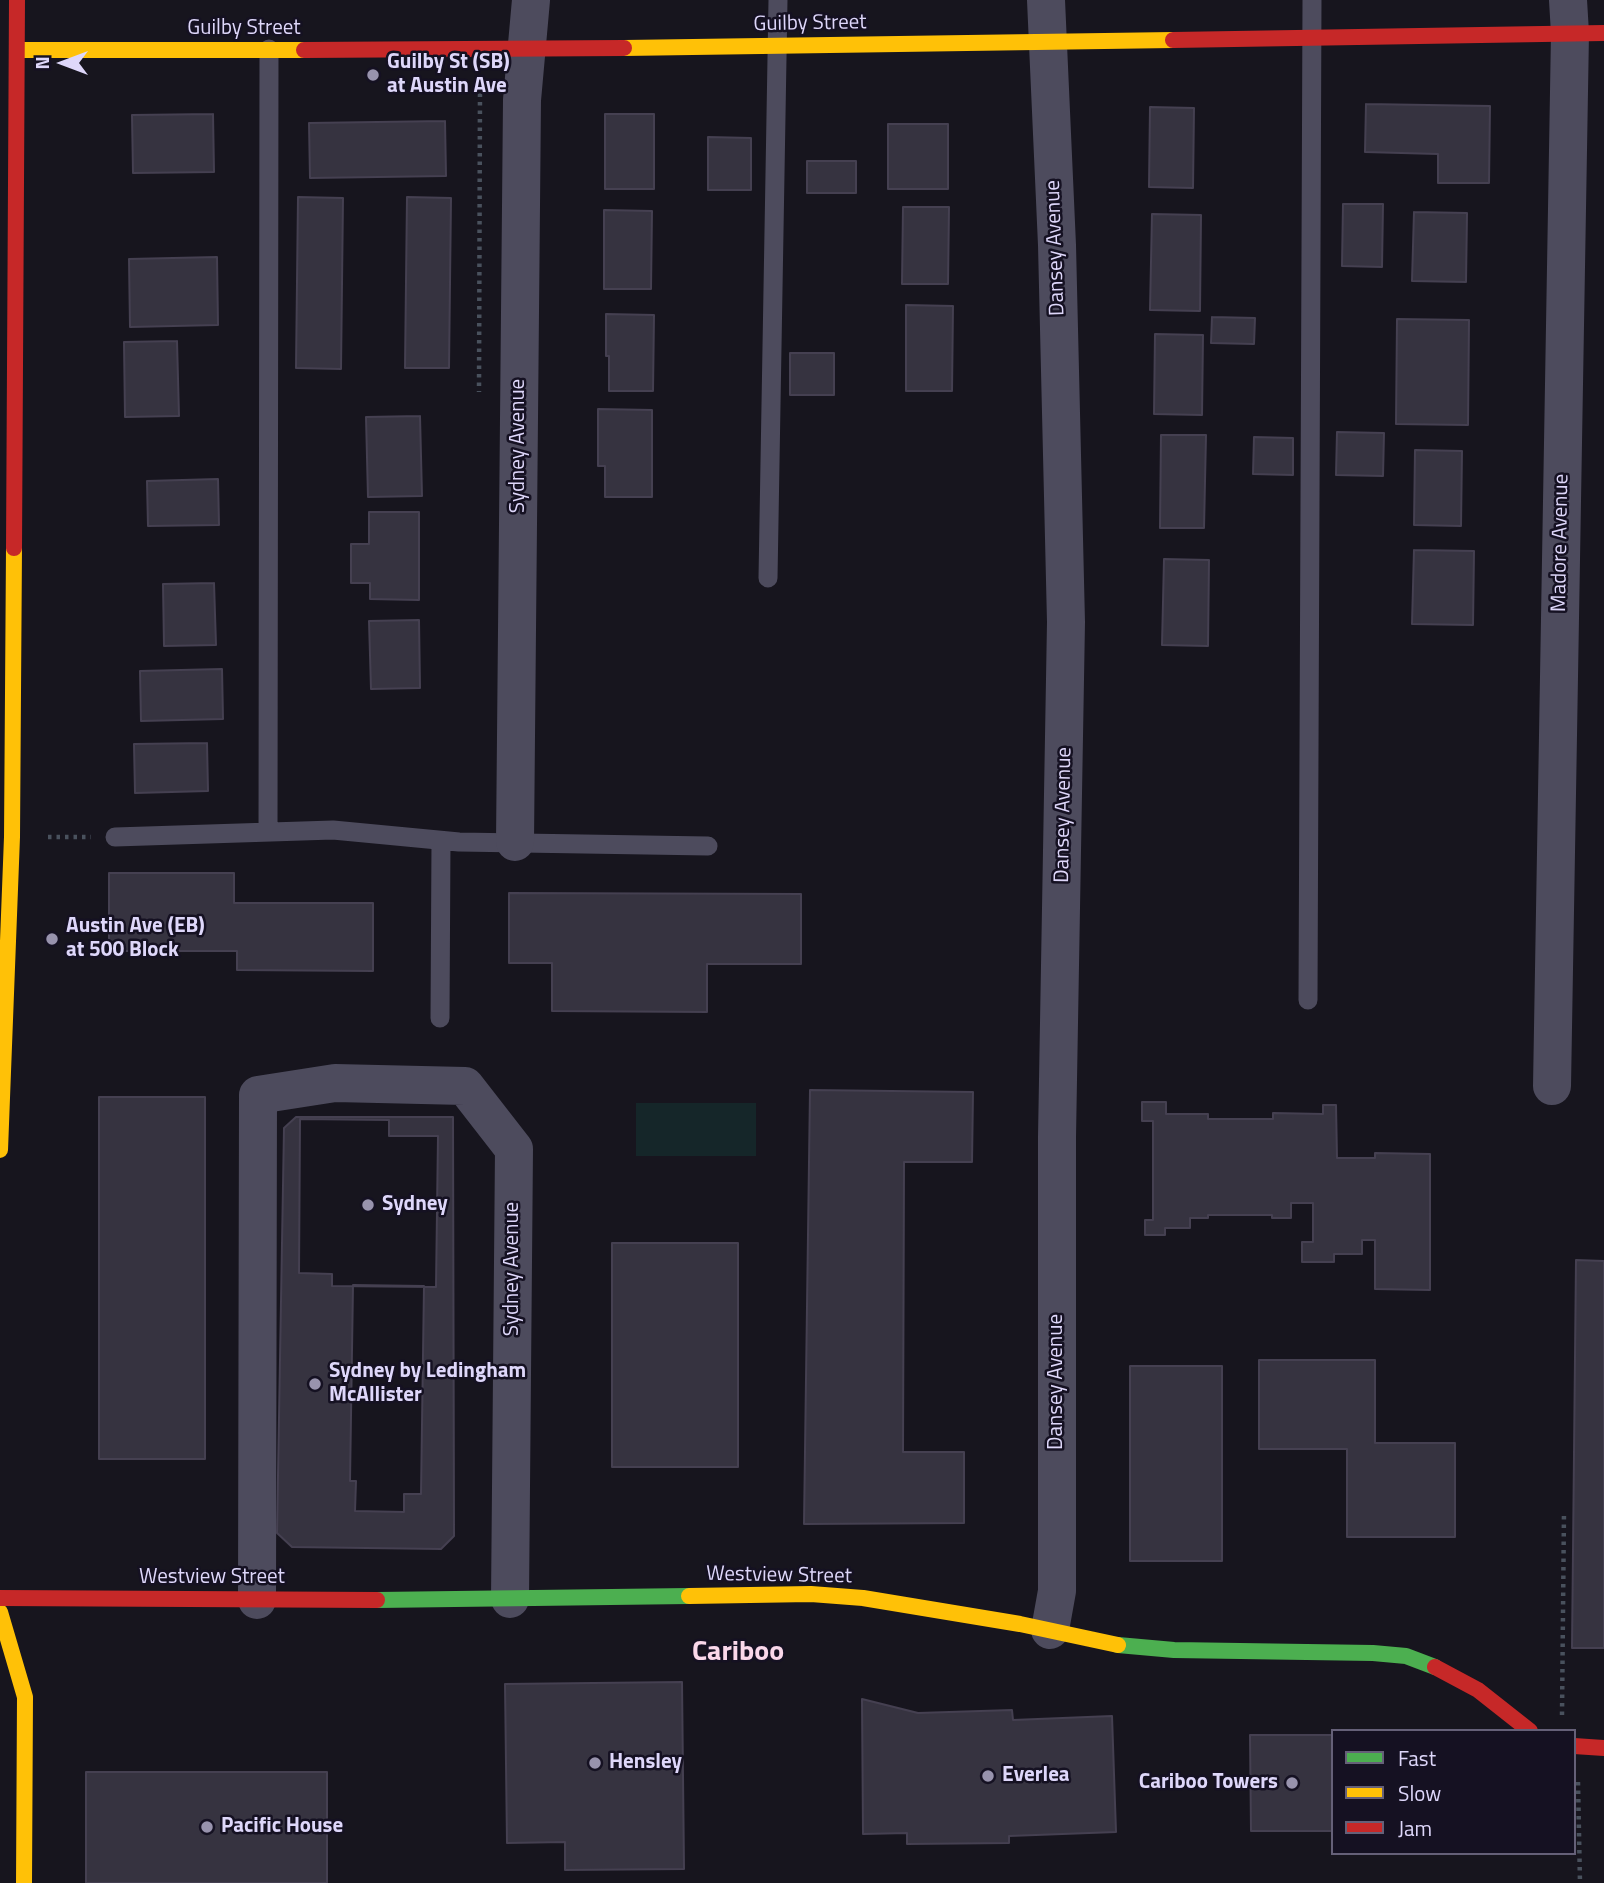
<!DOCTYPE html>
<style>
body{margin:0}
#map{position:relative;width:1604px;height:1883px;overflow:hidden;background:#17151e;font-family:"Titillium Web",sans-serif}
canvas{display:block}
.legend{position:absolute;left:1331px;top:1729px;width:245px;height:126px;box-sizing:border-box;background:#151122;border:2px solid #656078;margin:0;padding:9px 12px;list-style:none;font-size:21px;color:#ded7fa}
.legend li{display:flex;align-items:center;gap:14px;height:35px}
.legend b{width:35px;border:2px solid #656078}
.north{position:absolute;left:28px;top:28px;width:70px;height:70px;-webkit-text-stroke:5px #151122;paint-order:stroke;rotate:270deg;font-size:19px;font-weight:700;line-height:28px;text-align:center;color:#ded7fa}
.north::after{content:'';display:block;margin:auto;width:24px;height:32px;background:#ded7fa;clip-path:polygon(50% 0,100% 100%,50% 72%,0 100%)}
</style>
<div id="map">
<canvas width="1604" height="1883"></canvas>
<ul class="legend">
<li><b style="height:9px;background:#4caf50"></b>Fast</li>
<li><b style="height:9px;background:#ffc107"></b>Slow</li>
<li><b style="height:9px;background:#c62828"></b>Jam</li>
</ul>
<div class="north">N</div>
</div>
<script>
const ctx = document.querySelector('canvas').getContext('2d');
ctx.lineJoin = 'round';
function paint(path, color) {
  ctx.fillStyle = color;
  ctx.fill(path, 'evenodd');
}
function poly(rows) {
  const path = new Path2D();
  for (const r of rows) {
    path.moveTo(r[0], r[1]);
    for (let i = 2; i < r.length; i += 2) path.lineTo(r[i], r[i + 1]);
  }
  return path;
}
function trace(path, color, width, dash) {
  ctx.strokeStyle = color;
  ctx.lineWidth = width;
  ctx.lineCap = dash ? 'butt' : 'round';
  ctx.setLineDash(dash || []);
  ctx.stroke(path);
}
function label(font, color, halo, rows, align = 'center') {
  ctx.font = font + ' "Titillium Web",sans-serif';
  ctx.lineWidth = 5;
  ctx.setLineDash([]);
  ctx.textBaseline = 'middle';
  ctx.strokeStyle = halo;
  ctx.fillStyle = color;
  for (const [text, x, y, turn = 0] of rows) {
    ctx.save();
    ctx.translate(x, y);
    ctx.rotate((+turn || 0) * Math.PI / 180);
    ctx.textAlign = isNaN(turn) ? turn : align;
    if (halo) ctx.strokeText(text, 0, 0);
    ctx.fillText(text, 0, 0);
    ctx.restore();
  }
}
const green = poly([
 [636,1103,756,1103,756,1156,636,1156]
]);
const building = poly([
 [1366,104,1490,106,1489,183,1438,183,1438,154,1365,152,1366,104],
 [1150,107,1194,108,1193,188,1149,187,1150,107],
 [213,114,214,172,133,173,132,115,213,114],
 [605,114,654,114,654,189,605,189,605,114],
 [445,121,446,176,310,178,309,123,445,121],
 [888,124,948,124,948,189,888,189,888,124],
 [708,137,751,138,751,190,708,190,708,137],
 [807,161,856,161,856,193,807,193,807,161],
 [298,197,343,198,341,369,296,368,298,197],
 [407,197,451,198,449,368,405,368,407,197],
 [1343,204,1383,204,1382,267,1342,266,1343,204],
 [903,207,949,207,948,284,902,284,903,207],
 [604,210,652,211,651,289,604,289,604,210],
 [1414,212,1467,213,1466,282,1412,281,1414,212],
 [1152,214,1201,215,1200,311,1150,310,1152,214],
 [217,257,218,325,130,327,129,259,217,257],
 [906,305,953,306,952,391,906,391,906,305],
 [606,314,654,315,653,391,609,391,609,356,606,356,606,314],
 [1212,317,1255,318,1254,344,1211,343,1212,317],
 [1397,319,1469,320,1468,425,1396,424,1397,319],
 [1155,334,1203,335,1202,415,1154,414,1155,334],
 [177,341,179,416,125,417,124,342,177,341],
 [790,353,834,353,834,395,790,395,790,353],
 [598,409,652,410,652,497,605,497,605,466,598,466,598,409],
 [420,416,422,496,368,497,366,417,420,416],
 [1337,432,1384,433,1383,476,1336,475,1337,432],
 [1161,435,1206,435,1204,528,1160,528,1161,435],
 [1254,437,1293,438,1293,475,1253,474,1254,437],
 [1415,450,1462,451,1461,526,1414,525,1415,450],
 [218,479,219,525,148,526,147,481,218,479],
 [369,512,419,512,419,600,370,599,370,583,351,583,351,544,369,544,369,512],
 [1414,550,1474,551,1473,625,1412,624,1414,550],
 [1164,559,1209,560,1208,646,1162,645,1164,559],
 [214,583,216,645,164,646,163,584,214,583],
 [419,620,420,688,371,689,369,621,419,620],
 [222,669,223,719,141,721,140,671,222,669],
 [207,743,208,791,135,793,134,744,207,743],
 [109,873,234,873,234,903,373,903,373,971,237,970,237,951,109,951,109,873],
 [509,893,801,894,801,964,707,964,707,1012,552,1011,552,963,509,963,509,893],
 [810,1090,973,1092,972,1162,904,1162,903,1452,964,1452,964,1523,804,1524,810,1090],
 [99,1097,205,1097,205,1459,99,1459,99,1097],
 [1142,1102,1166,1102,1166,1114,1208,1114,1208,1119,1273,1119,1273,1113,1323,1114,1323,1105,1336,1105,1337,1158,1375,1158,1375,1153,1430,1154,1430,1290,1375,1289,1375,1240,1362,1240,1362,1254,1334,1254,1334,1262,1302,1262,1302,1242,1313,1242,1313,1203,1291,1203,1291,1218,1272,1218,1272,1215,1208,1215,1208,1218,1190,1218,1190,1228,1165,1228,1165,1235,1145,1235,1145,1220,1153,1220,1153,1121,1142,1121,1142,1102],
 [296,1117,453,1117,454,1536,441,1549,292,1547,277,1533,284,1128,296,1117],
 [353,1285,424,1286,421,1494,404,1494,404,1512,355,1511,356,1481,350,1481,353,1285],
 [300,1119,389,1120,389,1136,438,1136,436,1287,332,1286,332,1274,299,1273,300,1119],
 [612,1243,738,1243,738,1467,612,1467,612,1243],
 [1576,1260,1604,1261,1604,1648,1572,1648,1576,1260],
 [1259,1360,1375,1360,1375,1443,1455,1443,1455,1537,1347,1537,1347,1449,1259,1449,1259,1360],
 [1130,1366,1222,1366,1222,1561,1130,1561,1130,1366],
 [682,1682,684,1869,565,1870,565,1842,507,1843,505,1684,682,1682],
 [862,1699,918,1713,1012,1710,1013,1720,1112,1716,1116,1832,1009,1836,1009,1843,907,1844,907,1833,863,1834,862,1699],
 [1250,1735,1333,1735,1333,1831,1251,1831,1250,1735],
 [86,1772,327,1772,327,1883,86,1883,86,1772]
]);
const path = poly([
 [477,88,480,88,479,392],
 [48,837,91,837],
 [1562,1715,1564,1511],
 [1578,1782,1580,1883]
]);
const lane = poly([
 [768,578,778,0],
 [268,831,269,49],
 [115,837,333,830,459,842,708,846],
 [1308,1000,1312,0],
 [440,1018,441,841]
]);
const street = poly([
 [1046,0,1057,245,1066,622,1057,1137,1057,1591,1050,1630],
 [515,842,522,100,531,0],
 [1552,1086,1570,33,1568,0],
 [257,1600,258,1095,335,1083,465,1086,514,1149,510,1599]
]);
const fast = poly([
 [377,1600,689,1596],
 [1118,1645,1174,1650,1373,1653,1406,1656,1435,1667]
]);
const slow = poly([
 [624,48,1173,40],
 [17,50,304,50],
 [0,1150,12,837,14,548],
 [689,1596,811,1594,863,1598,1020,1624,1118,1645],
 [0,1612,25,1697,24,1883]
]);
const jam = poly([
 [1173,40,1604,33],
 [304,50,624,48],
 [14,548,17,0],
 [0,1598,377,1600],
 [1435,1667,1478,1690,1530,1731],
 [1574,1746,1604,1748]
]);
const markers = [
 [373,75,7,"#9893ad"],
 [52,939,7,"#9893ad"],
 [368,1205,7,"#9893ad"],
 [315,1384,7,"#9893ad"],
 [595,1763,7,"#9893ad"],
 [988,1776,7,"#9893ad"],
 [1292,1783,7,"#9893ad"],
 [207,1827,7,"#9893ad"]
];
const streetNames = [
 ["Guilby Street",810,24,-1],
 ["Guilby Street",244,29],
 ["Dansey Avenue",1056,248,-92],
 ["Sydney Avenue",519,446,-90],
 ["Madore Avenue",1561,543,-89],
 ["Dansey Avenue",1064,815,-89],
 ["Sydney Avenue",513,1269,-90],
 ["Dansey Avenue",1057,1382,-90],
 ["Westview Street",779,1576,1],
 ["Westview Street",212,1578]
];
const poiNames = [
 ["Guilby St (SB)",387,63],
 ["at Austin Ave",387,87],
 ["Austin Ave (EB)",66,927],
 ["at 500 Block",66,951],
 ["Sydney",382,1205],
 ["Sydney by Ledingham",329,1372],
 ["McAllister",329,1396],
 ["Hensley",609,1763],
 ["Everlea",1002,1776],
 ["Cariboo Towers",1278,1783,"right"],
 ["Pacific House",221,1827]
];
const districtNames = [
 ["Cariboo",738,1653]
];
paint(green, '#152629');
paint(building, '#363340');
trace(building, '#454051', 2);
trace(path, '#49515d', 4.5, [3.5, 5]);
trace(lane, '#4d4b5d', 19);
trace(street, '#4d4b5d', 38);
trace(fast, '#4caf50', 16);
trace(slow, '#ffc107', 16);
trace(jam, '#c62828', 16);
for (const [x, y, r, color] of markers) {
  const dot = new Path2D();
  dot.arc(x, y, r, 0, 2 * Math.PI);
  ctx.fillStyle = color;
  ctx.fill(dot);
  trace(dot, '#151122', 2.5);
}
label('21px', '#ded7fa', '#151122', streetNames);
label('bold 21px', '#ded7fa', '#151122', poiNames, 'left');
label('bold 28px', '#fad8ea', '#151122', districtNames);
</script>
